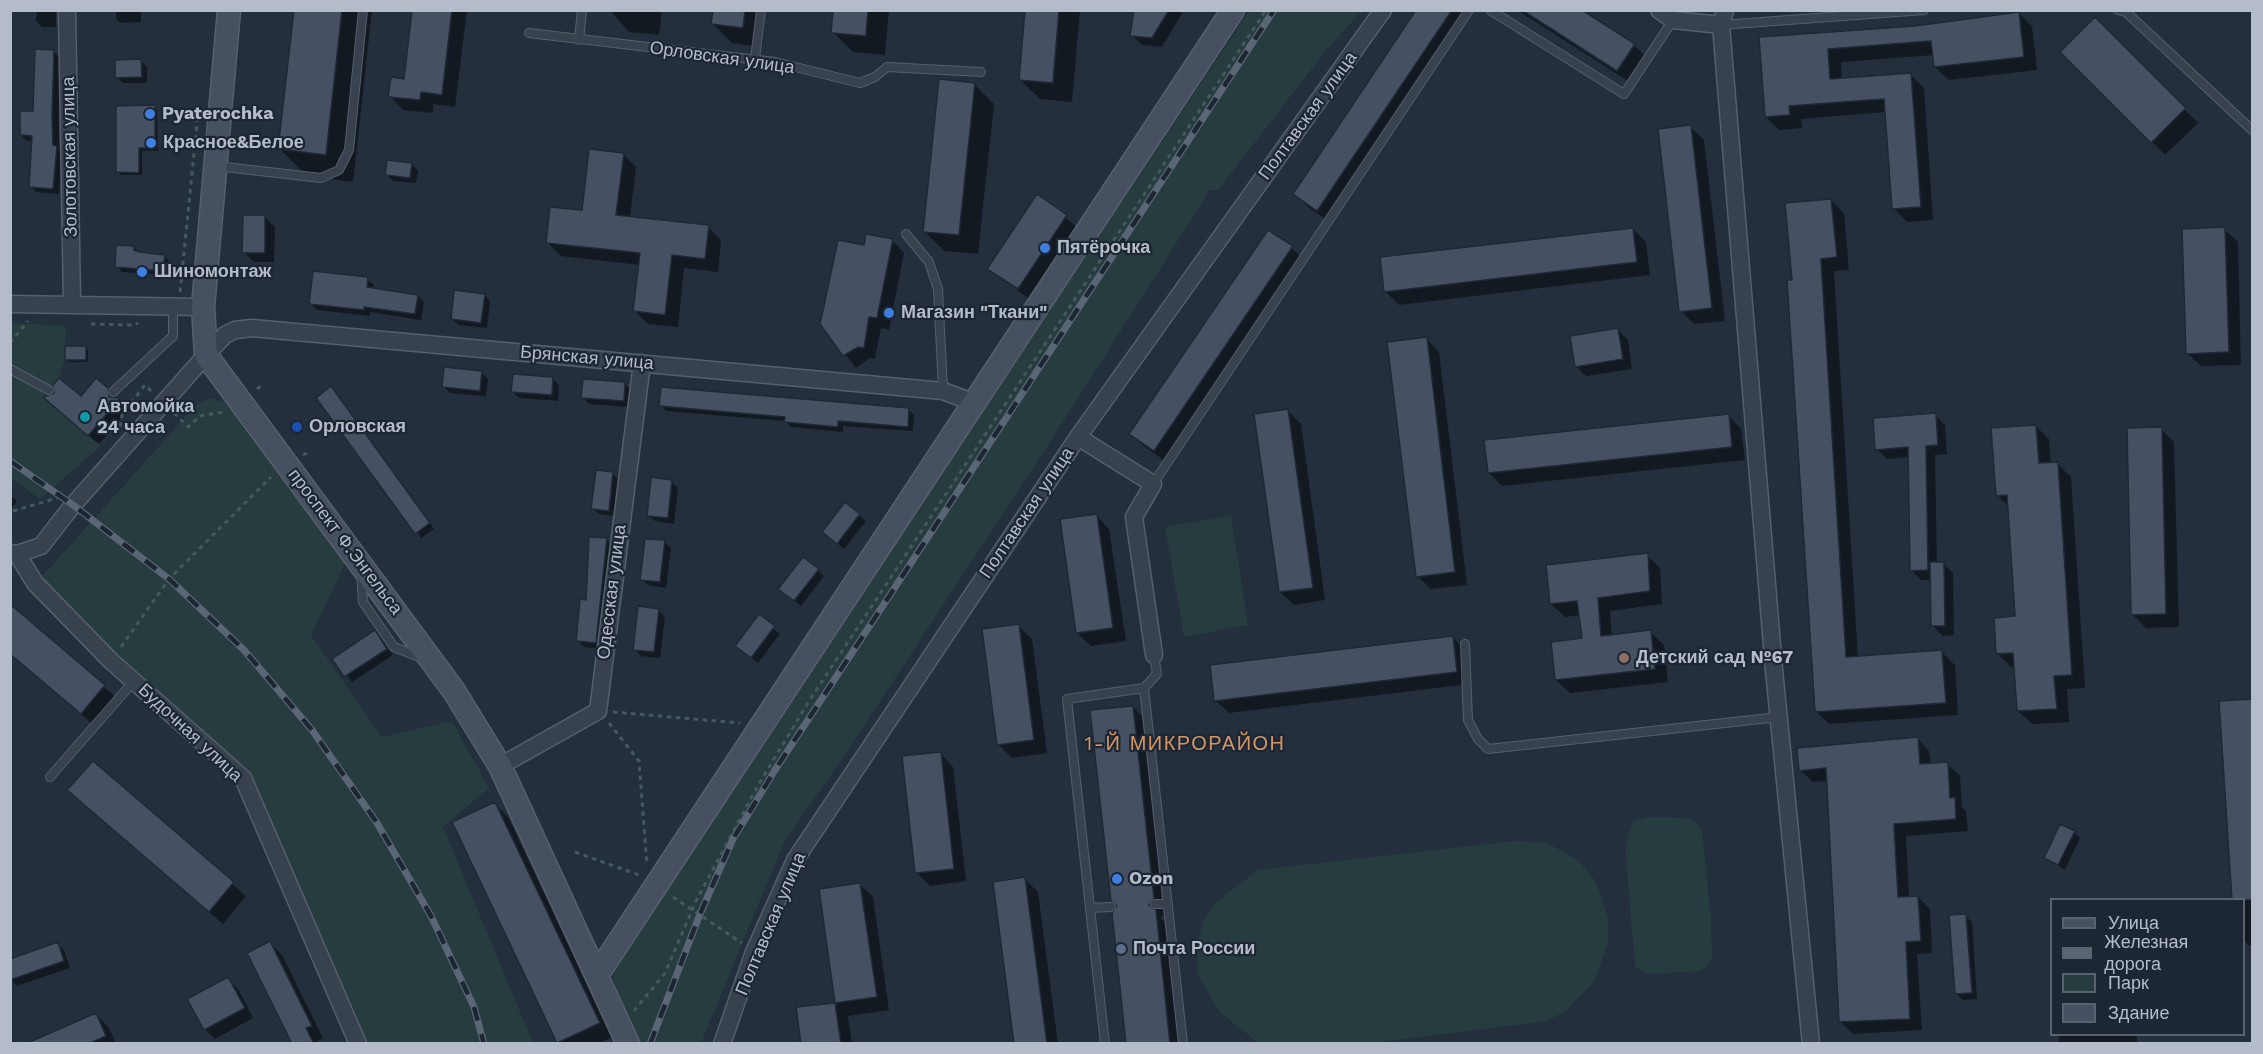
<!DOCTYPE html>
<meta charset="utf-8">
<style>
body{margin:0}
#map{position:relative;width:2263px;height:1054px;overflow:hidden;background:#242f3e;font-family:"Work Sans",sans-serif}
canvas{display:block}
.frame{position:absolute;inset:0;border:12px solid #b4bcc9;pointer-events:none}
.legend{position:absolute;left:2050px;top:898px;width:195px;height:138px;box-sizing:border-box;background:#1d2633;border:2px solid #59626f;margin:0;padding:8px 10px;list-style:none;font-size:18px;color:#b4bcc9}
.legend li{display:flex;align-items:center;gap:12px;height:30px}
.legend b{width:30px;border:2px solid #59626f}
</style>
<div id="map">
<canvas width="2263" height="1054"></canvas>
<div class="frame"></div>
<ul class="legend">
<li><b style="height:8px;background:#465061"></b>Улица</li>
<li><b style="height:8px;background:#5a6575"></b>Железная дорога</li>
<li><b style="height:16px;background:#263c3f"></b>Парк</li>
<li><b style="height:16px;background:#455162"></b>Здание</li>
</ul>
</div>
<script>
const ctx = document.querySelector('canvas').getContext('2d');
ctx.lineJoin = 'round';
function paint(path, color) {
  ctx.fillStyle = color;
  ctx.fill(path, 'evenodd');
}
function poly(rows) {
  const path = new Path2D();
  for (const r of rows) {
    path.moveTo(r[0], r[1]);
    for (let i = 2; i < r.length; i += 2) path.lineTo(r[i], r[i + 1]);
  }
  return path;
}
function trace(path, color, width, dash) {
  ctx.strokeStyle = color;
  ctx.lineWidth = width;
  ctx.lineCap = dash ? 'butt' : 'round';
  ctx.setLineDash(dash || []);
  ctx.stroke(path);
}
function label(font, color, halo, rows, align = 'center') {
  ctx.font = font + ' "Work Sans",sans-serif';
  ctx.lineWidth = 4.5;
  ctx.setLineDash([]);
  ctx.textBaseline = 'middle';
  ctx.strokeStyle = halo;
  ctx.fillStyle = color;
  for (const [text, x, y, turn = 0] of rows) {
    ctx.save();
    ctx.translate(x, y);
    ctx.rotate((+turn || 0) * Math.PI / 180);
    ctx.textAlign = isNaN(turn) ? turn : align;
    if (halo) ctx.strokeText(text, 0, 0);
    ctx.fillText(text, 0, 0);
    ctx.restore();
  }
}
const green = poly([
 [1249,11,1362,11,1328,48,1218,190,1210,190,1052,439,848,750,784,842,701,1043,637,1043,622,1011,613,979,617,962],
 [10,323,66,326,65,359,59,378,43,397,101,446,40,499,11,478],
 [209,398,225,402,301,494,347,559,311,635,382,737,452,721,489,788,443,827,533,1043,357,1043,241,781,107,666,26,589,49,569,195,406],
 [1231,516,1248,625,1184,637,1165,527],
 [1668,817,1691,819,1702,830,1711,918,1712,960,1706,968,1700,971,1645,974,1635,966,1625,847,1633,821,1647,817],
 [1515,841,1547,843,1578,860,1596,882,1608,918,1608,943,1595,980,1569,1008,1548,1021,1372,1043,1258,1043,1220,1012,1204,986,1198,974,1197,962,1198,940,1204,920,1216,902,1258,870]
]);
const shadow = poly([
 [37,10,56,10,56,27,42,27,36,21],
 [116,10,141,10,141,22,120,23,116,19],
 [296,10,372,10,353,182,307,176,280,149],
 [414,10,467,10,455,107,433,104,433,113,403,110,390,96,406,81],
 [610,10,662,10,659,35,629,32],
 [714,10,766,10,762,47,732,43,713,24],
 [835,10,889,10,885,55,853,52,833,32],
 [1026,10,1080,10,1072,102,1040,99,1020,80],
 [1135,10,1184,10,1162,47,1142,45,1132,35],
 [1418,10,1462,10,1469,18,1331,223,1308,207,1295,194],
 [1517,10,1580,10,1634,45,1647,58,1631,83],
 [2019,13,2032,26,2037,70,1949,80,1935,67,1934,55,1841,62,1842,80,1911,75,1924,88,1933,220,1907,222,1894,208,1887,112,1801,119,1802,128,1779,130,1766,117,1760,38,1915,27],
 [2095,19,2198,123,2165,155,2063,52],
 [53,51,59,57,59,149,62,153,59,194,36,192,31,186,33,141,27,141,21,135,35,113],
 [141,61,147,67,147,83,123,83,116,77],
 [974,84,994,104,978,254,944,251,924,231],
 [154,106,157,110,158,151,142,151,142,175,121,175,118,172],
 [1690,127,1704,140,1725,321,1694,324,1681,311],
 [623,154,636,167,630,218,708,227,721,240,718,272,684,268,678,327,648,324,635,311,640,265,561,256,548,243,583,212],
 [412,164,418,171,416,183,393,181,386,174],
 [1037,196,1076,226,1028,298,989,269],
 [1831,200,1844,213,1849,270,1834,271,1858,658,1942,652,1955,665,1958,715,1829,724,1816,711,1793,281],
 [265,217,275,227,274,262,254,262,244,252],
 [1633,229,1646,242,1650,275,1399,305,1386,292],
 [2224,229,2238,242,2241,365,2201,366,2187,353],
 [892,240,904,253,889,330,881,328,875,359,870,358,856,368,821,324,865,247],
 [134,247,139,252,164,256,170,262,168,275,122,272,117,266],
 [1292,248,1305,261,1168,463,1145,447,1131,434],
 [367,279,374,285,373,289,418,296,424,302,421,320,370,312,370,316,317,310,311,304],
 [484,295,490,301,487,328,459,325,452,319],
 [1618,330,1628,340,1632,369,1586,376,1576,366],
 [1426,338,1439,352,1467,585,1431,589,1417,576],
 [86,348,88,350,88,362,69,362,66,359],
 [481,372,488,379,486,396,450,393,443,386],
 [553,378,559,385,558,401,519,398,513,392],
 [625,384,631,390,630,407,589,404,583,397],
 [331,388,434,529,421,538,318,398],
 [107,389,129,409,99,444,55,407],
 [661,405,909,410,914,415,913,431,843,426,843,432,791,427,785,421,666,411],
 [1288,411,1301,424,1325,600,1294,605,1280,592],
 [1728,415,1741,429,1745,460,1502,486,1489,473],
 [1935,415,1945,425,1947,454,1935,455,1937,563,1943,563,1953,573,1954,635,1943,636,1933,626,1932,580,1921,580,1911,570,1909,457,1887,459,1877,449],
 [2036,426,2049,439,2051,464,2057,463,2071,477,2085,688,2067,689,2069,722,2032,724,2018,711,2015,667,2011,667,1998,654,2017,618,2010,508,1997,495],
 [2161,429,2174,442,2179,627,2146,628,2132,614],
 [613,474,619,480,615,516,599,514,592,508],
 [671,481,678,488,674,524,655,521,648,515],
 [10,494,17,501,10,510],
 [845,504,866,521,844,549,824,532],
 [1096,515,1109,529,1126,641,1091,646,1077,633],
 [606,539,612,546,602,649,584,647,578,641],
 [664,542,671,548,666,588,648,585,641,579],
 [1647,555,1660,568,1662,604,1610,611,1612,636,1650,631,1664,645,1668,682,1570,693,1556,680,1583,640,1581,615,1565,617,1551,604],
 [818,570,824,576,801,606,787,595],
 [10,606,118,699,95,726,10,655],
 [658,610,665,617,660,658,641,656,635,649],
 [759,616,780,634,758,663,743,652],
 [1018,626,1032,639,1047,753,1012,758,999,745],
 [375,632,393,655,352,682,334,659],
 [1452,637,1466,650,1470,684,1229,713,1215,700],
 [2252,700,2252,945,2249,946,2244,940,2244,900],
 [1133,707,1146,720,1167,911,1161,918,1168,925,1181,1044,1128,1044,1119,907],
 [1917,738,1929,751,1931,765,1947,764,1960,776,1962,807,1966,811,1968,831,1906,836,1909,898,1918,897,1930,909,1932,953,1917,954,1922,1030,1853,1034,1841,1022,1828,781,1813,782,1800,770],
 [940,753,953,767,966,881,930,886,916,872],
 [93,763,246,896,223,924,69,790],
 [495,804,508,817,612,1037,598,1044,558,1043,454,823],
 [2074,832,2080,838,2065,870,2045,858],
 [1025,879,1038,892,1058,1044,1015,1044],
 [859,884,873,897,889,1010,848,1016,852,1044,802,1044,798,1009,837,1005,821,890],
 [1966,916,1972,922,1977,999,1963,1000,1956,994],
 [270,943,282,955,323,1038,317,1041,319,1044,294,1044],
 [57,944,64,950,70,968,17,986,11,980],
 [228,979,238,989,253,1018,215,1039,205,1029],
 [96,1014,109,1028,116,1044,29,1044],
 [2059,1034,2137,1034,2137,1044,2059,1044]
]);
const building = poly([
 [294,10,342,10,326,155,278,149,294,10],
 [412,10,452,10,442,95,421,92,420,100,388,97,391,77,404,79,412,10],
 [713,10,745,10,743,28,711,24,713,10],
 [833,10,868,10,866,36,831,33,833,10],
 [1025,10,1059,10,1053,83,1019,80,1025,10],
 [1134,10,1169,10,1152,38,1130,36,1134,10],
 [1416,10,1452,10,1317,211,1293,194,1416,10],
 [1522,10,1582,10,1635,44,1617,71,1522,10],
 [2019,12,2024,57,1934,67,1931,41,1828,49,1830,79,1911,73,1921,207,1892,209,1884,99,1789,106,1790,115,1765,117,1759,37,1915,26,2019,12],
 [2095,17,2186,108,2151,143,2060,52,2095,17],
 [35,49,54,50,52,115,53,145,57,146,53,189,29,187,32,136,20,135,20,111,33,111,35,49],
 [141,59,142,77,115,78,115,60,141,59],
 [939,79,975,83,959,235,923,232,939,79],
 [155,105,155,148,139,148,139,173,116,172,116,106,155,105],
 [1691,125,1712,308,1679,312,1658,129,1691,125],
 [589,149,624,153,616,215,709,225,705,259,672,255,665,315,633,311,640,253,546,243,550,207,582,210,589,149],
 [387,160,412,163,410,178,385,175,387,160],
 [1037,194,1067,215,1018,289,987,269,1037,194],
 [1831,199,1837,257,1821,259,1846,657,1942,650,1946,703,1815,712,1787,280,1792,280,1785,203,1831,199],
 [243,215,265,215,265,253,242,253,243,215],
 [2225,227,2229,352,2186,354,2182,229,2225,227],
 [1633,228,1637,262,1384,292,1380,257,1633,228],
 [1268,230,1293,246,1154,451,1129,434,1268,230],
 [866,234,893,239,877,318,869,317,864,348,858,347,843,356,820,324,838,240,864,245,866,234],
 [116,245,134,246,134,250,139,252,165,255,163,271,115,267,116,245],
 [313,271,368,277,367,287,418,295,415,314,364,307,364,310,309,304,313,271],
 [454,290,485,294,481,323,451,319,454,290],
 [1618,328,1623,359,1575,367,1570,336,1618,328],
 [1427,337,1455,572,1416,577,1387,342,1427,337],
 [65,346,86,346,86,360,65,360,65,346],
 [444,367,482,371,480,391,442,387,444,367],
 [513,374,553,377,552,395,511,392,513,374],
 [59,378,81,396,96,378,108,388,109,397,120,398,88,436,43,397,54,393,53,385,59,378],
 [583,379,625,382,624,401,581,398,583,379],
 [331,386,430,523,415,534,316,398,331,386],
 [661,387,909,408,908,427,838,421,838,427,784,422,785,417,659,406,661,387],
 [1288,409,1313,588,1279,592,1254,414,1288,409],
 [1936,413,1938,445,1926,446,1928,570,1910,571,1908,447,1875,450,1873,418,1936,413],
 [1729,414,1732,447,1488,473,1484,440,1729,414],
 [2036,425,2039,463,2058,462,2072,675,2054,676,2057,709,2017,711,2013,653,1996,654,1994,618,2015,616,2007,495,1996,496,1991,428,2036,425],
 [2162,427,2166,614,2131,615,2127,428,2162,427],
 [596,470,613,472,609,511,591,509,596,470],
 [651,477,672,480,668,518,647,516,651,477],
 [845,502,860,514,837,544,822,532,845,502],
 [1097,514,1113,628,1076,633,1060,519,1097,514],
 [589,537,607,538,596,643,576,641,580,599,586,600,589,537],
 [645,539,665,540,660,582,640,580,645,539],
 [1648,553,1650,591,1598,598,1601,636,1651,630,1655,669,1555,680,1551,642,1582,638,1577,601,1550,604,1546,565,1648,553],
 [803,557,819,569,794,601,778,589,803,557],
 [1930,562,1944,562,1945,626,1931,626,1930,562],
 [10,604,105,685,81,714,10,654,10,604],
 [638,606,659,609,654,652,633,650,638,606],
 [759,614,775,626,751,658,735,646,759,614],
 [1019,624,1034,740,997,745,982,629,1019,624],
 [375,630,387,649,344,677,332,659,375,630],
 [1453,636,1457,672,1214,701,1210,665,1453,636],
 [2253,699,2253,900,2232,900,2219,701,2253,699],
 [1133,706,1154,898,1149,905,1156,910,1170,1044,1126,1044,1112,913,1117,906,1111,901,1090,710,1133,706],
 [1918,737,1920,764,1948,762,1950,798,1955,797,1956,819,1894,824,1898,897,1918,896,1921,941,1906,942,1910,1019,1839,1022,1826,768,1799,771,1797,748,1918,737],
 [941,752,954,869,915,873,902,756,941,752],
 [93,761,234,882,209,912,67,790,93,761],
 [495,802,600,1023,557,1043,452,822,495,802],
 [2060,824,2075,831,2058,865,2044,858,2060,824],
 [1025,877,1047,1044,1014,1044,993,882,1025,877],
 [860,883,877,997,835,1003,819,889,860,883],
 [1966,914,1972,993,1955,994,1949,915,1966,914],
 [270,941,312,1026,306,1028,314,1044,292,1044,247,953,270,941],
 [58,942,64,961,10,980,10,959,58,942],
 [228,977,245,1008,204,1030,187,999,228,977],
 [835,1003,841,1044,801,1044,796,1007,835,1003],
 [96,1013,106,1036,88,1044,25,1044,96,1013]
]);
const path = poly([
 [180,292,198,114],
 [91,324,134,325,138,323],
 [10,343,28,321],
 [257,389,263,384],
 [174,413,188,427,200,416,224,412],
 [120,427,122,415,145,385,152,392],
 [303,455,309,452],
 [13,511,57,498],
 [121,647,169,579,271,477],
 [613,712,740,723],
 [609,723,639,761,647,865],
 [575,852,639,875],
 [673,897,742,943],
 [634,1011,665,973,696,901,757,787,811,698,1266,10]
]);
const lane = poly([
 [1490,10,1624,94,1673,20],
 [2118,10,2126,12,2252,130],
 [1721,25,1924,10],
 [529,33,775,62,860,83,875,77,887,67,981,72],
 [579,40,582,10],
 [755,59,761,10],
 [216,166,321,178,339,170,349,150,363,10],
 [906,234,929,262,938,289,943,391],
 [10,369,49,390],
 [113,392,173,336,173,306],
 [1153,484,1469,10],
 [361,574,363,602,394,647,422,658],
 [1465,644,1468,720,1478,739,1488,749,1779,717],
 [1144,688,1183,1044],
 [50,777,134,681],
 [1155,904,1168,904],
 [1090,908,1111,907],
 [1105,1044,1067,699,1144,688,1157,674,1154,655]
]);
const street = poly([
 [67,10,72,303],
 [1659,10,1673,20,1721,25],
 [1725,10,1721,25,1774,670,1811,1044],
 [10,304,203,307],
 [1078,437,1153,484,1134,517,1154,655],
 [10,553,17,554,41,546,73,505,206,355,225,335,235,330,252,328,943,391,975,403],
 [17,554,35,583,111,661,243,778,358,1044],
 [500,766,598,711,642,363],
 [722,1044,754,952,795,860,1078,437,1383,10]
]);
const secondary = poly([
 [229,10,203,307,206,355,454,691,500,766,628,1044],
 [597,975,1233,10]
]);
const rail = poly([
 [10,461,73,505,169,579,244,650,312,730,377,823,431,916,474,1007,484,1044],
 [650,1044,700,914,733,839,775,770,1274,10]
]);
const markers = [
 [150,114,6,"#3f7fe0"],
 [151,143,6,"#3f7fe0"],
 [1045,248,6,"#3f7fe0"],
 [142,272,6,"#3f7fe0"],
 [889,313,6,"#3f7fe0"],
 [85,417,6,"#0f9aa8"],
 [297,427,6,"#1a4fb4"],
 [1624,658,6,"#8d6e63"],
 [1117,879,6,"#3f7fe0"],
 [1121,949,6,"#5c6f8a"]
];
const streetNames = [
 ["Орловская улица",722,58,8],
 ["Полтавская улица",1308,116,-54],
 ["Золотовская улица",70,157,-91],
 ["Брянская улица",587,358,5],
 ["Полтавская улица",1027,513,-56],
 ["проспект Ф.Энгельса",345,542,53],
 ["Одесская улица",612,592,-83],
 ["Будочная улица",190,733,43],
 ["Полтавская улица",771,924,-67]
];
const poiNames = [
 ["Pyaterochka",162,114],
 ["Красное&Белое",163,143],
 ["Пятёрочка",1057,248],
 ["Шиномонтаж",154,272],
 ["Магазин \"Ткани\"",901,313],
 ["Автомойка",97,407],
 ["24 часа",97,428],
 ["Орловская",309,427],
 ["Детский сад №67",1636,658],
 ["Ozon",1129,879],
 ["Почта России",1133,949]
];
const neighbourhoodNames = [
 ["1-Й МИКРОРАЙОН",1185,744]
];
paint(green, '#263c3f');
paint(shadow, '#0007');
paint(building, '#455162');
trace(building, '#1f2835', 1.5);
trace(lane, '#565f6c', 10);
trace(street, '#565f6c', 19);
trace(secondary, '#565f6c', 25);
trace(path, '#44595c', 3, [4.5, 4.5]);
trace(lane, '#38414e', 8);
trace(street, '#38414e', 16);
trace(secondary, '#465061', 22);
trace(rail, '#5a6575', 7);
trace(rail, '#1d2633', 4.5, [14]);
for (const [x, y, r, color] of markers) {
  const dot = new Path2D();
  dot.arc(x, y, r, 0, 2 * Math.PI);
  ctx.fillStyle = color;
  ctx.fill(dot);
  trace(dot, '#1d2633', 2);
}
label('18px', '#b4bcc9', '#1d2633', streetNames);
label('bold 18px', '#b4bcc9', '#1d2633', poiNames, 'left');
ctx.letterSpacing = '1.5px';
label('20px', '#d59563', '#1d2633', neighbourhoodNames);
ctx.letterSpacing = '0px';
</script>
